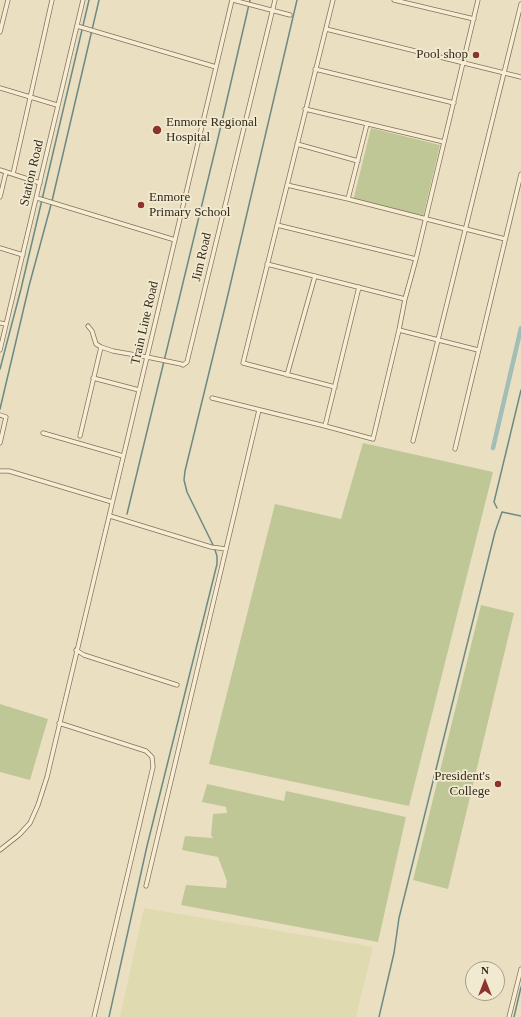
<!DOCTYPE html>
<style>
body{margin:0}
#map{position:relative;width:521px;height:1017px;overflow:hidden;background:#eae0c1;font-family:"Times New Roman",serif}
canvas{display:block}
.north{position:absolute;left:465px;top:961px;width:40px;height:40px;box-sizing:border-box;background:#f2ead0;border:1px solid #a69d88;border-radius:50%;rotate:0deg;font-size:11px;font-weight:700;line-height:16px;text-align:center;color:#33291d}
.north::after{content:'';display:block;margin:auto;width:14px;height:18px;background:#8d332f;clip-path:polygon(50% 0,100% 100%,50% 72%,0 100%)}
</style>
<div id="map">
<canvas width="521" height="1017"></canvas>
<div class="north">N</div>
</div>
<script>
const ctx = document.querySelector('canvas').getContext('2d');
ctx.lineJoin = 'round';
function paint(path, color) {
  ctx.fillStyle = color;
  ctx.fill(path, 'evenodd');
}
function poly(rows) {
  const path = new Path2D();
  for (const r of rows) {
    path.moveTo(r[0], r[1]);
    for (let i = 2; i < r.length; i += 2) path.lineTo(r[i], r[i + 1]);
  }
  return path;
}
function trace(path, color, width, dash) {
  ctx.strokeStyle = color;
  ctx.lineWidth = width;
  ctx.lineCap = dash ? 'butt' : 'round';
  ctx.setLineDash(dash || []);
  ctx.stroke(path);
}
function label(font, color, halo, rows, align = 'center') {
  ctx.font = font + ' "Times New Roman",serif';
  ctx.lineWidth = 3.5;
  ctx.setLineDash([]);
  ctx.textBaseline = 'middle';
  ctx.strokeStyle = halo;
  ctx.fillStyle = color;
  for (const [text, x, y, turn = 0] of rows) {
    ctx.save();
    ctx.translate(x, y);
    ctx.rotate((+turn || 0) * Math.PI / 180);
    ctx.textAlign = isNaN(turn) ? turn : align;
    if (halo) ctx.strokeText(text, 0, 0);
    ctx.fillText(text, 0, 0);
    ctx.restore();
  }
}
const farmland = poly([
 [144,908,373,947,356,1017,120,1017]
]);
const green = poly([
 [371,128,440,145,423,217,353,201],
 [363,443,493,472,409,806,209,764,275,504,341,519],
 [481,605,514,613,448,889,413,880],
 [0,704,48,719,30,780,0,772],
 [207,784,284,801,286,791,406,817,378,942,181,905,186,885,226,888,227,881,218,857,182,850,185,836,213,838,211,835,213,814,227,813,226,807,202,802]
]);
const stream = poly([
 [0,369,21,289,89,0],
 [0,409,29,286,52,201,99,0],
 [497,508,494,502,521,390],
 [127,514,219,134,250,0],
 [109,1017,147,846,217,564,217,556,214,547,187,492,184,480,185,471,226,303,297,0],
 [379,1017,394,953,399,918,495,532,502,512,521,516],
 [514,1017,521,987]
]);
const canal = poly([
 [493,448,521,328]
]);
const minor = poly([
 [233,0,290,15],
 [333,0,243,363,335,387],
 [394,0,474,19],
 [77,26,216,67],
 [326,29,521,77],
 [0,32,8,0],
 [315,69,454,103],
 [0,88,57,105],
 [305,109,444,142],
 [297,144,358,161],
 [0,170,40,183],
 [13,174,52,0],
 [287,185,348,199,505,239],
 [0,197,6,172],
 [37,198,175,240],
 [348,199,367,124],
 [277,225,416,259],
 [0,248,23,255],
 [267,264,405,299],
 [0,323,6,324],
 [399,330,478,350],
 [101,347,113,351,147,357,181,364,183,365,187,362,275,0],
 [0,350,83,0],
 [287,375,315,276],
 [93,378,139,390],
 [212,398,325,426,373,439,399,330,405,299,416,259,478,0],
 [0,415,6,417,0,443],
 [325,426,359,287],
 [43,433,123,456],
 [80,436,101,347,96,344,92,331,88,326],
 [413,441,521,4],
 [455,449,521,174],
 [0,471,9,471,112,502],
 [110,516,211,547,226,549],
 [76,650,84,655,177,685],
 [59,723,146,751,152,757,153,767,94,1017],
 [0,850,19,835,30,823,38,805,47,777,232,0],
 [146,886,259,410],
 [509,1017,521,969]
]);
const markers = [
 [476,55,4,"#8d332f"],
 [157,130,5,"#8d332f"],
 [141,205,4,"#8d332f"],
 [498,784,4,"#8d332f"]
];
const poiNames = [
 ["Pool shop",468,55],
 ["Enmore Regional",166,123,"left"],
 ["Hospital",166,138,"left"],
 ["Enmore",149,198,"left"],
 ["Primary School",149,213,"left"],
 ["President's",490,777],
 ["College",490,792]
];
const streetNames = [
 ["Station Road",32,173,-77],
 ["Jim Road",202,257,-77],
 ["Train Line Road",145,323,-77]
];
paint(farmland, '#dfdaaf');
paint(green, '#bfc796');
trace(stream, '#6c8a84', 1.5);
trace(canal, '#a3bdb7', 4.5);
trace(minor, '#82715a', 5);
trace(minor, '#f6edd4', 3.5);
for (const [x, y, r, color] of markers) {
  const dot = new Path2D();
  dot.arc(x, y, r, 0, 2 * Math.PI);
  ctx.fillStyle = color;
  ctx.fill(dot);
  trace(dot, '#f2ead0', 1.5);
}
label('13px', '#33291d', '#f2ead0', poiNames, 'right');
label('13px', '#33291d', '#f2ead0', streetNames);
</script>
